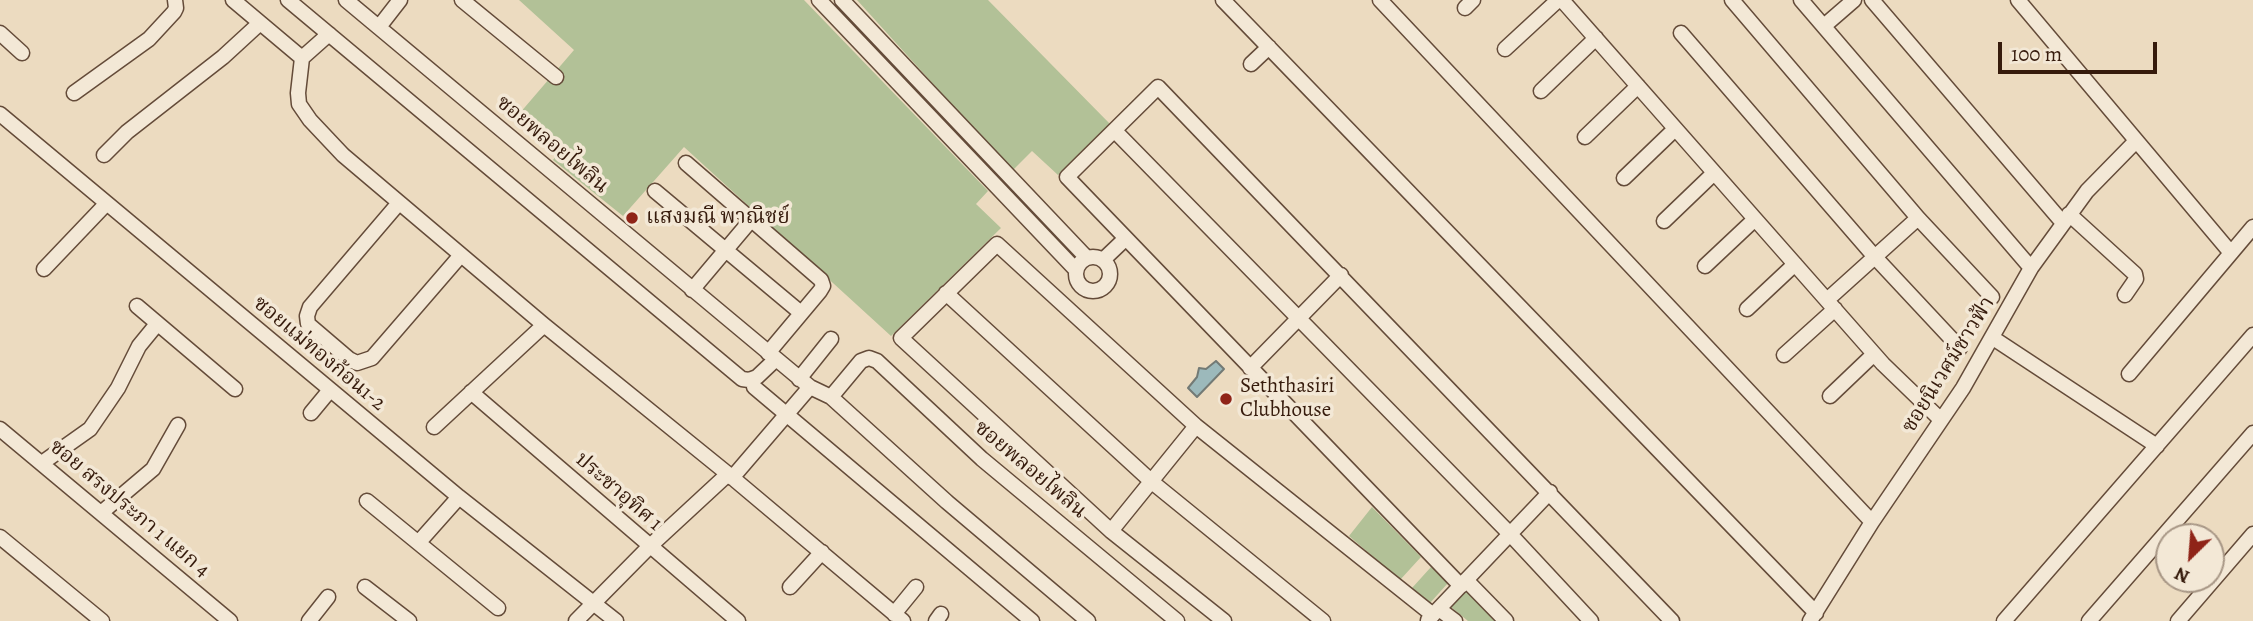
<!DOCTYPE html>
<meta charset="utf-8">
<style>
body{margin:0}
#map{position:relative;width:2253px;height:621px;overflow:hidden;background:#ecdbc0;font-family:Alegreya,serif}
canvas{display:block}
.north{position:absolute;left:2155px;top:523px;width:70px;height:70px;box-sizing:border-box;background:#f3e8d6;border:2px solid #a79685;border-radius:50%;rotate:205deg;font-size:19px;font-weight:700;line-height:28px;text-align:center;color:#361b0c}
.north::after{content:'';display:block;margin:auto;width:24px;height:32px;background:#8f2418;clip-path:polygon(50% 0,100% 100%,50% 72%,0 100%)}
.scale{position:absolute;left:1998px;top:42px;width:159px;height:32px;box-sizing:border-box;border:4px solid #361b0c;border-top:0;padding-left:9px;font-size:21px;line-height:24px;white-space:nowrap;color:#361b0c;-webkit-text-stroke:5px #f3e8d6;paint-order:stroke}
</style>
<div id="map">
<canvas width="2253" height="621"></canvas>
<div class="north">N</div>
<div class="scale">100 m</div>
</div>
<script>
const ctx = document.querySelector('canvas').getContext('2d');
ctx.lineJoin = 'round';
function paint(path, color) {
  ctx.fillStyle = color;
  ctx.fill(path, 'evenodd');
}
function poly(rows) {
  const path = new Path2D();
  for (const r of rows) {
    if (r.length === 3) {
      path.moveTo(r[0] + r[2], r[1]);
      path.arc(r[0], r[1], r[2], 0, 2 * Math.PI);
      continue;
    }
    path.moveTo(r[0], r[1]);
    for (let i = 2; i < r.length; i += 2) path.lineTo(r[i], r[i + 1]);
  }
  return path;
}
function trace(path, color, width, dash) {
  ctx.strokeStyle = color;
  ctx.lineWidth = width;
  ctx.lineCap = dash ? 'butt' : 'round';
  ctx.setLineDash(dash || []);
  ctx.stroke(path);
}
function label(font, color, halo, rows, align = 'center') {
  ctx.font = font + ' Alegreya,"Noto Serif Thai",serif';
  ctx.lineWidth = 7;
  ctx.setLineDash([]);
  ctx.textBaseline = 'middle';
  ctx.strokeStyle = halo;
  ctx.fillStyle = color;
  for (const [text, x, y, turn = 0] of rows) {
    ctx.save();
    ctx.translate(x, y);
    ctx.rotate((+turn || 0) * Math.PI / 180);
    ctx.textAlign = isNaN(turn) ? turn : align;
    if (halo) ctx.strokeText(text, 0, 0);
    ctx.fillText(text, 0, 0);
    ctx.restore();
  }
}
const green = poly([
 [519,0,804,0,988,191,976,204,1001,228,891,336,684,147,623,216,553,160,563,146,519,114,574,50],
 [857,0,988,0,1110,124,1058,175,1032,151,1012,171],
 [1372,507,1421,557,1400,580,1349,536],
 [1431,567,1448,583,1430,603,1412,588],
 [1468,589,1498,621,1468,621,1451,607]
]);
const water = poly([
 [1216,361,1224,369,1197,397,1188,388,1197,377,1199,368,1206,369,1216,361]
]);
const minor = poly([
 [233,0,302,58,298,93,299,104,310,120,343,155,544,325,728,474,903,621],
 [288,0,742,379,749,380,757,377,776,359],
 [346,0,810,387,831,397,947,502,1088,621],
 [462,0,556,77],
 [819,0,1076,270],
 [842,0,1087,258],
 [1223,0,1816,613],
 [1380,0,1872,522],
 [1562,0,1883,364,1941,420],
 [1732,0,1918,218,1992,297],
 [1801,0,2031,268],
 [1872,0,2063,223],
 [2018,0,2231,253],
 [1465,8,1473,0],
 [1824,26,1854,0],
 [379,27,400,0],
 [0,33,22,53],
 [1681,33,1874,256,1960,348],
 [1505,49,1558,0],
 [302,58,329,34],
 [1251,64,1269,47],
 [1541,91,1596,38],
 [74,93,149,39,174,12,176,8,175,0],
 [0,114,459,497,616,621],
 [1115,131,1510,534,1591,621],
 [1585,137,1638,86],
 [104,155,127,132,223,57,260,23],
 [686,163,821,280,823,286,820,291,768,353],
 [1624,178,1675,129],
 [655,191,801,313],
 [398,204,310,307,307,316,308,324,349,359,357,363,372,358,461,255],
 [2069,214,2135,274,2136,279,2125,295],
 [1664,221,1714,173],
 [1093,274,17],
 [1103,260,1125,239],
 [1705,266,1755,219],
 [44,269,106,204],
 [692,290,751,220],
 [946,293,1152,482,1323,621],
 [1827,300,1918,218],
 [137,306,235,389],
 [1747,309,1795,264],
 [1993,338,2157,446],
 [1784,355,1835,309],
 [1250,368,1341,275],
 [2129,374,2253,227],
 [799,379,831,339],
 [754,387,1032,621],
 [471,392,738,621],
 [1830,396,1874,354],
 [831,397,861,361,869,358,877,361,982,459,1177,621],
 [311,413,330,390],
 [434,427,544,325],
 [0,429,230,621],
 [42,463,90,429,118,388,139,346,157,324],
 [732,478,810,387],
 [367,501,498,608],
 [101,513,153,469,178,425],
 [1111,531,1196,426],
 [0,537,102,621],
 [419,542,459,497],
 [1466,580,1506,621],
 [1461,586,1067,177,1158,87,1672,621],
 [365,587,409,621],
 [790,587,822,552],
 [1439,609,1455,621],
 [894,614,916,587],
 [1428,620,1550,492],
 [309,621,328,597],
 [576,621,649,547,728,474],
 [936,621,941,614],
 [1224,621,1111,531,901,338,997,244,1196,426,1433,615],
 [1810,621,1872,522,1963,388,2031,268,2087,191,2136,141],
 [2004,621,2253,335],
 [2089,621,2253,433],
 [2178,621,2253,534]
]);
const markers = [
 [632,218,7,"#8f2418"],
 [1226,399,7,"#8f2418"]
];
const streetNames = [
 ["ซอยพลอยไพลิน",552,145,40],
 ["ซอยแม่ทองก้อน1-2",319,354,40],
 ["ซอยนิเวศม์ชาวฟ้า",1949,365,-58],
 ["ซอยพลอยไพลิน",1030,470,40],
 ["ประชาอุทิศ 1",618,492,41],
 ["ซอย สรงประภา 1 แยก 4",129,509,40]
];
const poiNames = [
 ["แสงมณี พาณิชย์",646,218],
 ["Seththasiri",1240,387],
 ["Clubhouse",1240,411]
];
paint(green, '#b2c197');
paint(water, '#9cb9bb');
trace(water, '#737a75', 2);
trace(minor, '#644b39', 17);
trace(minor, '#f3e8d6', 14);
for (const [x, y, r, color] of markers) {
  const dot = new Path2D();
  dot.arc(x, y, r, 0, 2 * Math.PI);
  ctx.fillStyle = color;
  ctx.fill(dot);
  trace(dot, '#f3e8d6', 2.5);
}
label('21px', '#361b0c', '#f3e8d6', streetNames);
label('21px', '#361b0c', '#f3e8d6', poiNames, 'left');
</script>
